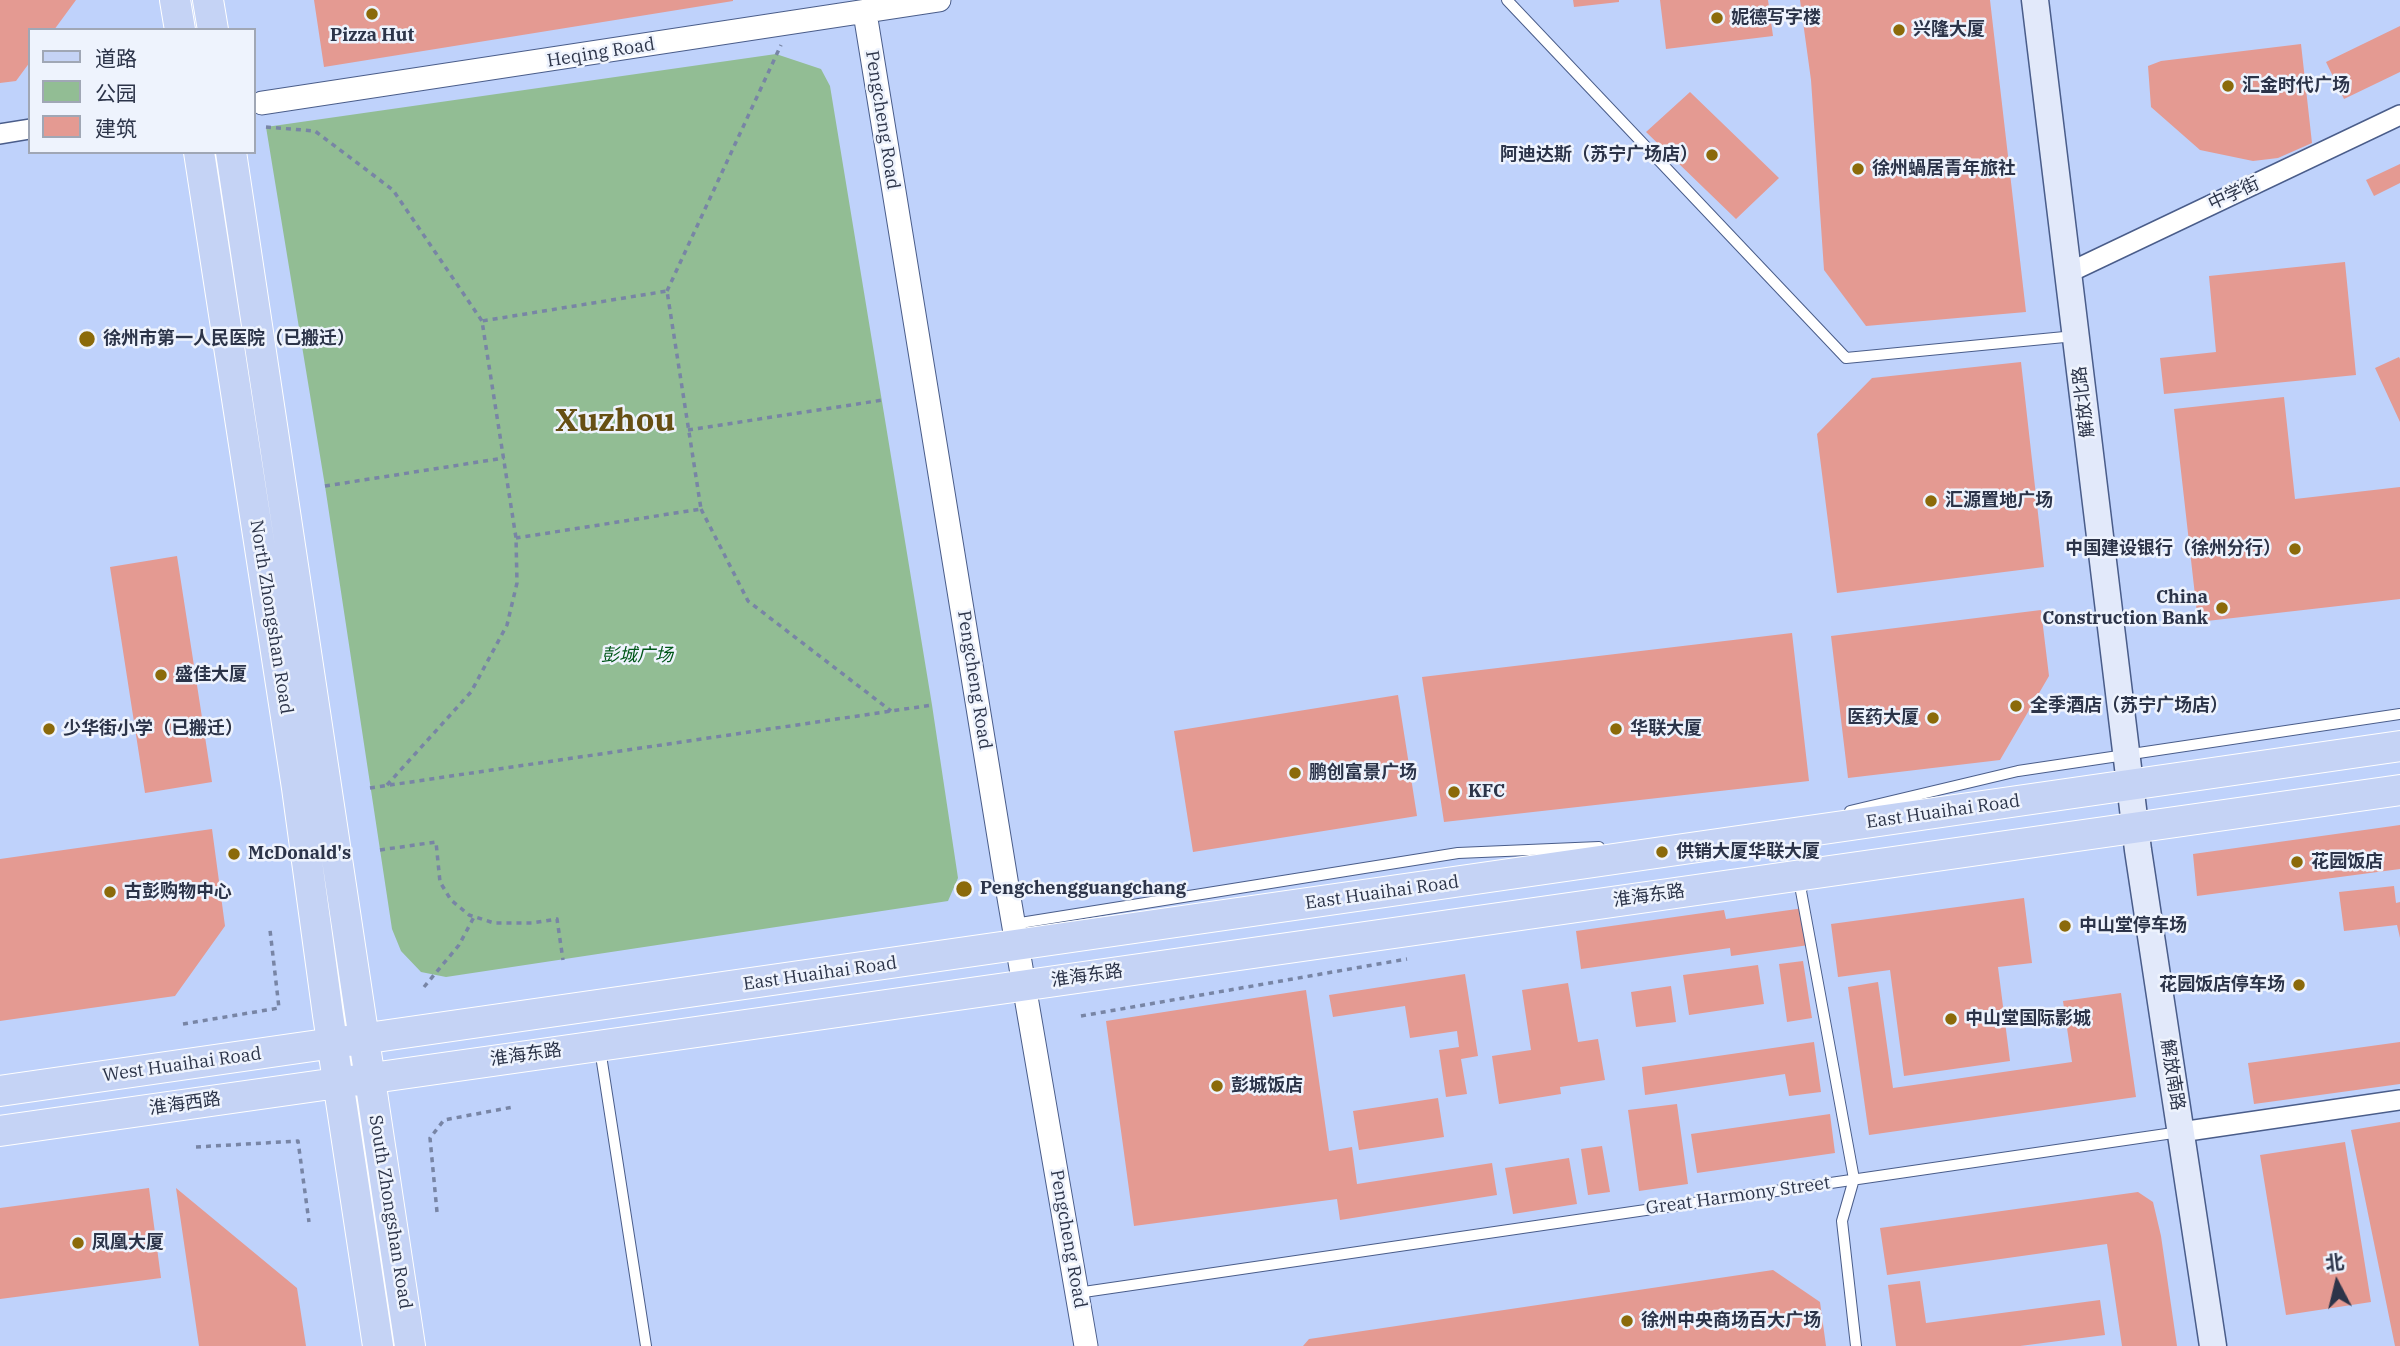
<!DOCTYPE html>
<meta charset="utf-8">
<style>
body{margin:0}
#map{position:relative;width:2400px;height:1346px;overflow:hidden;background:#bfd2fb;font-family:"IBM Plex Serif","Noto Sans SC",serif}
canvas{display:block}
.legend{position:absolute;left:28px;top:28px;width:228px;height:126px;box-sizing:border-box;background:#eef3fd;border:2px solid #a0a7b5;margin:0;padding:9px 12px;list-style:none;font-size:21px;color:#2c3449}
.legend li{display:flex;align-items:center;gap:14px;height:35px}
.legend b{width:35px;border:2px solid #a0a7b5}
.north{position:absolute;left:2302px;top:1248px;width:70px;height:70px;-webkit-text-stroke:5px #eef3fd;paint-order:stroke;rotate:353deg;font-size:19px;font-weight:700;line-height:28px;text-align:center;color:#2c3449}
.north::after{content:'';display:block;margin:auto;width:24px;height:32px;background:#2c3449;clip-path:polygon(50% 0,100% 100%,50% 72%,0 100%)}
</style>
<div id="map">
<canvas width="2400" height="1346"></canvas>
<ul class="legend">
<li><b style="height:9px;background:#c5d3f5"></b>道路</li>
<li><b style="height:19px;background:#92bd94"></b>公园</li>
<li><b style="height:19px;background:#e49a92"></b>建筑</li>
</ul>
<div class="north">北</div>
</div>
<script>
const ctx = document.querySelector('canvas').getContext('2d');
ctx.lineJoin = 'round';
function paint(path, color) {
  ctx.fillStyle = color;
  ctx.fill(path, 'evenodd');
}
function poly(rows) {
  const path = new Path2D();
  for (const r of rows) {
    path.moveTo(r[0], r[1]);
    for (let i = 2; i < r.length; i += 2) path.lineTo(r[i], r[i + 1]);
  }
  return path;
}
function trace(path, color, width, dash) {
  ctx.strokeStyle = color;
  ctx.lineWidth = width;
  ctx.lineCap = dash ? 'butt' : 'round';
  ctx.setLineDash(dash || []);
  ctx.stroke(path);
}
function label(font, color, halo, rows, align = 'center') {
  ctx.font = font + ' "IBM Plex Serif","Noto Sans SC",serif';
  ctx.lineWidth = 5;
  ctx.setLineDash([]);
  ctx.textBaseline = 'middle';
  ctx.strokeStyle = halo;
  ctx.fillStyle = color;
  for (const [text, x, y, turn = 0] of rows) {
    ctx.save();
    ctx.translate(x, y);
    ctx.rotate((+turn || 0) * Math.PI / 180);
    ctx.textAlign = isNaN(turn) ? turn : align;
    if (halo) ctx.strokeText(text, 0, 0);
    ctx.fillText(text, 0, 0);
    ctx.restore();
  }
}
const green = poly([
 [776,54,821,69,830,86,932,705,958,878,948,901,446,977,421,972,401,951,392,929,325,486,266,127]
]);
const building = poly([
 [0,0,76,0,54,30,30,30,30,62,16,81,0,83],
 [314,0,733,0,733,1,324,67],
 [1573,0,1619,0,1619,2,1574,7],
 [1660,0,1768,0,1773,36,1666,49],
 [1800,0,1990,0,2026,312,1866,326,1824,270,1811,80],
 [2400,26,2400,72,2344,99,2326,62],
 [2301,44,2312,143,2278,158,2253,161,2200,150,2151,107,2148,66,2161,61],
 [1690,92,1779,178,1736,219,1646,132],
 [2400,164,2400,183,2374,196,2366,180],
 [2345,262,2356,375,2164,394,2160,358,2216,352,2209,276],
 [2399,357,2400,359,2400,422,2375,368],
 [2021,362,2044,567,1837,593,1817,434,1872,378],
 [2284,397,2295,499,2400,487,2400,599,2198,622,2174,409],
 [177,556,212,782,145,793,110,567],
 [2041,610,2049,676,2000,760,1848,778,1831,636],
 [1792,633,1809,781,1444,822,1422,677],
 [1398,695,1417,816,1193,852,1174,731],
 [2400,825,2400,869,2197,896,2193,854],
 [212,829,225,926,175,996,0,1021,0,859],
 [2394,886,2396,903,2400,902,2400,938,2397,925,2344,931,2339,892],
 [2024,898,2032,963,1998,967,2010,1061,1904,1076,1890,970,1838,977,1831,924],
 [1804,908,1809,945,1731,956,1730,948,1581,969,1576,931,1724,910,1726,919],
 [1803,961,1812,1018,1787,1022,1779,964],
 [1758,965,1764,1004,1689,1015,1683,975],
 [1465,974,1478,1056,1461,1059,1467,1094,1446,1097,1439,1050,1459,1047,1457,1031,1410,1038,1405,1006,1333,1017,1329,995],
 [1878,982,1893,1088,2072,1062,2063,1001,2121,993,2136,1097,1869,1135,1848,987],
 [1568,983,1578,1042,1598,1039,1605,1080,1560,1087,1561,1094,1499,1104,1492,1056,1531,1050,1522,990],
 [1671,986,1676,1022,1636,1027,1631,992],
 [1306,990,1329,1151,1352,1147,1357,1184,1492,1163,1497,1195,1340,1220,1337,1199,1134,1226,1106,1021],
 [1814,1042,1821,1092,1789,1096,1785,1074,1645,1095,1642,1067],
 [2400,1042,2400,1084,2254,1104,2248,1063],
 [1438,1098,1444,1137,1359,1150,1353,1111],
 [1677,1104,1688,1184,1639,1191,1628,1110],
 [1830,1114,1835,1153,1697,1173,1691,1134],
 [2400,1122,2400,1346,2395,1346,2351,1130],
 [2345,1142,2371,1302,2286,1315,2260,1155],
 [1602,1146,1610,1192,1588,1195,1581,1149],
 [1569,1158,1577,1204,1513,1214,1505,1168],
 [149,1188,161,1278,0,1299,0,1208],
 [176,1188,297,1288,306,1346,199,1346],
 [2138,1192,2153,1202,2161,1236,2177,1346,2122,1346,2107,1244,1887,1275,1880,1228],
 [1773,1270,1820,1302,1826,1346,1303,1346,1309,1339],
 [1920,1281,1926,1323,2100,1300,2105,1335,2020,1346,1896,1346,1888,1285]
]);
const path = poly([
 [266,127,315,131,393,190,482,321],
 [667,291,781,45],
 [688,430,883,400],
 [325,486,504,458],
 [701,509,748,601,891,711],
 [387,785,471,692,507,625,517,583,516,538,482,321,667,291,701,509,516,538],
 [370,788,932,705],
 [380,850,436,842,440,882,451,900,469,915,494,923,532,923,557,919,563,960],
 [424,987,459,945,474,917],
 [1081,1016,1407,959],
 [183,1024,279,1008,270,930],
 [196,1147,298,1141,309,1222],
 [437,1212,430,1138,444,1120,513,1107]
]);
const service = poly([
 [1507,0,1846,358,2075,336],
 [1850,811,2018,771,2400,714],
 [1805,878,1801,891,1854,1179,1842,1221,1856,1346],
 [1014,924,1458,853,1599,847],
 [600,1049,646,1346],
 [1077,1293,2180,1132]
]);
const minor = poly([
 [0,134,30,129],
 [2068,273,2400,115],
 [2181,1132,2400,1100]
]);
const tertiary = poly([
 [865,13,1008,892,1086,1346],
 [262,103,939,0]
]);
const secondary = poly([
 [2035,0,2138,850,2213,1346]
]);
const primary = poly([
 [175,0,180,30],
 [208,0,213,30],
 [199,152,297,788,328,1015,378,1346],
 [231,152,410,1346],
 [0,1091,2400,746],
 [0,1131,2400,790]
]);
const markers = [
 [372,14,7,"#8b6a0a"],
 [1717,18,7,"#8b6a0a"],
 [1899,30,7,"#8b6a0a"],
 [2228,86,7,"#8b6a0a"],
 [1712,155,7,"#8b6a0a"],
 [1858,169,7,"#8b6a0a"],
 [87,339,9,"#8b6a0a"],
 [1931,501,7,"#8b6a0a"],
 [2295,549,7,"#8b6a0a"],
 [2222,608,7,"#8b6a0a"],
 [161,675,7,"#8b6a0a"],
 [2016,706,7,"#8b6a0a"],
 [1933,718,7,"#8b6a0a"],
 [49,729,7,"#8b6a0a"],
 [1616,729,7,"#8b6a0a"],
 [1295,773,7,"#8b6a0a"],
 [1454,792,7,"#8b6a0a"],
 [1662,852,7,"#8b6a0a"],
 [234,854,7,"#8b6a0a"],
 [2297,862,7,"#8b6a0a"],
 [964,889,9,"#8b6a0a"],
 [110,892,7,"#8b6a0a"],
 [2065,926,7,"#8b6a0a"],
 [2299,985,7,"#8b6a0a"],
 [1951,1019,7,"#8b6a0a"],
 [1217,1086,7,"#8b6a0a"],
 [78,1243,7,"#8b6a0a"],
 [1627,1321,7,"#8b6a0a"]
];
const poiNames = [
 ["妮德写字楼",1731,18],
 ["兴隆大厦",1913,30],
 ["Pizza Hut",372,36,"center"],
 ["汇金时代广场",2242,86],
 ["阿迪达斯（苏宁广场店）",1698,155,"right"],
 ["徐州蝸居青年旅社",1872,169],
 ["徐州市第一人民医院（已搬迁）",103,339],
 ["汇源置地广场",1945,501],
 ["中国建设银行（徐州分行）",2281,549,"right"],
 ["China",2208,598,"right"],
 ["Construction Bank",2208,619,"right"],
 ["盛佳大厦",175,675],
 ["全季酒店（苏宁广场店）",2030,706],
 ["医药大厦",1919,718,"right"],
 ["少华街小学（已搬迁）",63,729],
 ["华联大厦",1630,729],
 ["鹏创富景广场",1309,773],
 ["KFC",1468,792],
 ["供销大厦华联大厦",1676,852],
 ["McDonald's",248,854],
 ["花园饭店",2311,862],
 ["Pengchengguangchang",980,889],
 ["古彭购物中心",124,892],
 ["中山堂停车场",2079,926],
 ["花园饭店停车场",2285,985,"right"],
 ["中山堂国际影城",1965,1019],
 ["彭城饭店",1231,1086],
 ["凤凰大厦",92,1243],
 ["徐州中央商场百大广场",1641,1321]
];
const streetNames = [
 ["Heqing Road",601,53,-9],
 ["Pengcheng Road",882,120,81],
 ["中学街",2234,194,-25],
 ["解放北路",2084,402,-97],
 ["North Zhongshan Road",271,617,81],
 ["Pengcheng Road",974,680,81],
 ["East Huaihai Road",1943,812,-8],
 ["East Huaihai Road",1382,893,-8],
 ["淮海东路",1649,896,-8],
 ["East Huaihai Road",820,974,-8],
 ["淮海东路",1087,976,-8],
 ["淮海东路",526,1055,-8],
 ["West Huaihai Road",182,1065,-8],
 ["解放南路",2172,1075,81],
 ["淮海西路",185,1104,-8],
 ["Great Harmony Street",1738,1196,-8],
 ["South Zhongshan Road",390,1212,81],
 ["Pengcheng Road",1068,1239,80]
];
const parkNames = [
 ["彭城广场",637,656]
];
const townNames = [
 ["Xuzhou",615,422]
];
paint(green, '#92bd94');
paint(building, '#e49a92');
trace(service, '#4a5d8a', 12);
trace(minor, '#4a5d8a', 22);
trace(tertiary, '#4a5d8a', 25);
trace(secondary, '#4a5d8a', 29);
trace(primary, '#fff', 32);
trace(path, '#7885a5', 3.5, [5, 5]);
trace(service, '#fff', 10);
trace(minor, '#fff', 19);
trace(tertiary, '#fff', 23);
trace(secondary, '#e2e9fa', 26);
trace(primary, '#c5d3f5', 30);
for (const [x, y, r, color] of markers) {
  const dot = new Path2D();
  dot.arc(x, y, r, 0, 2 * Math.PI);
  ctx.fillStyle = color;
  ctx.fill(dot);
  trace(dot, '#eef3fd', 2.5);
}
label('bold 18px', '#2c3449', '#eef3fd', poiNames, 'left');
label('18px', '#2c3449', '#eef3fd', streetNames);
label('italic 18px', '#005719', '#eef3fd', parkNames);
label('bold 32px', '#664f14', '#eef3fd', townNames);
</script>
